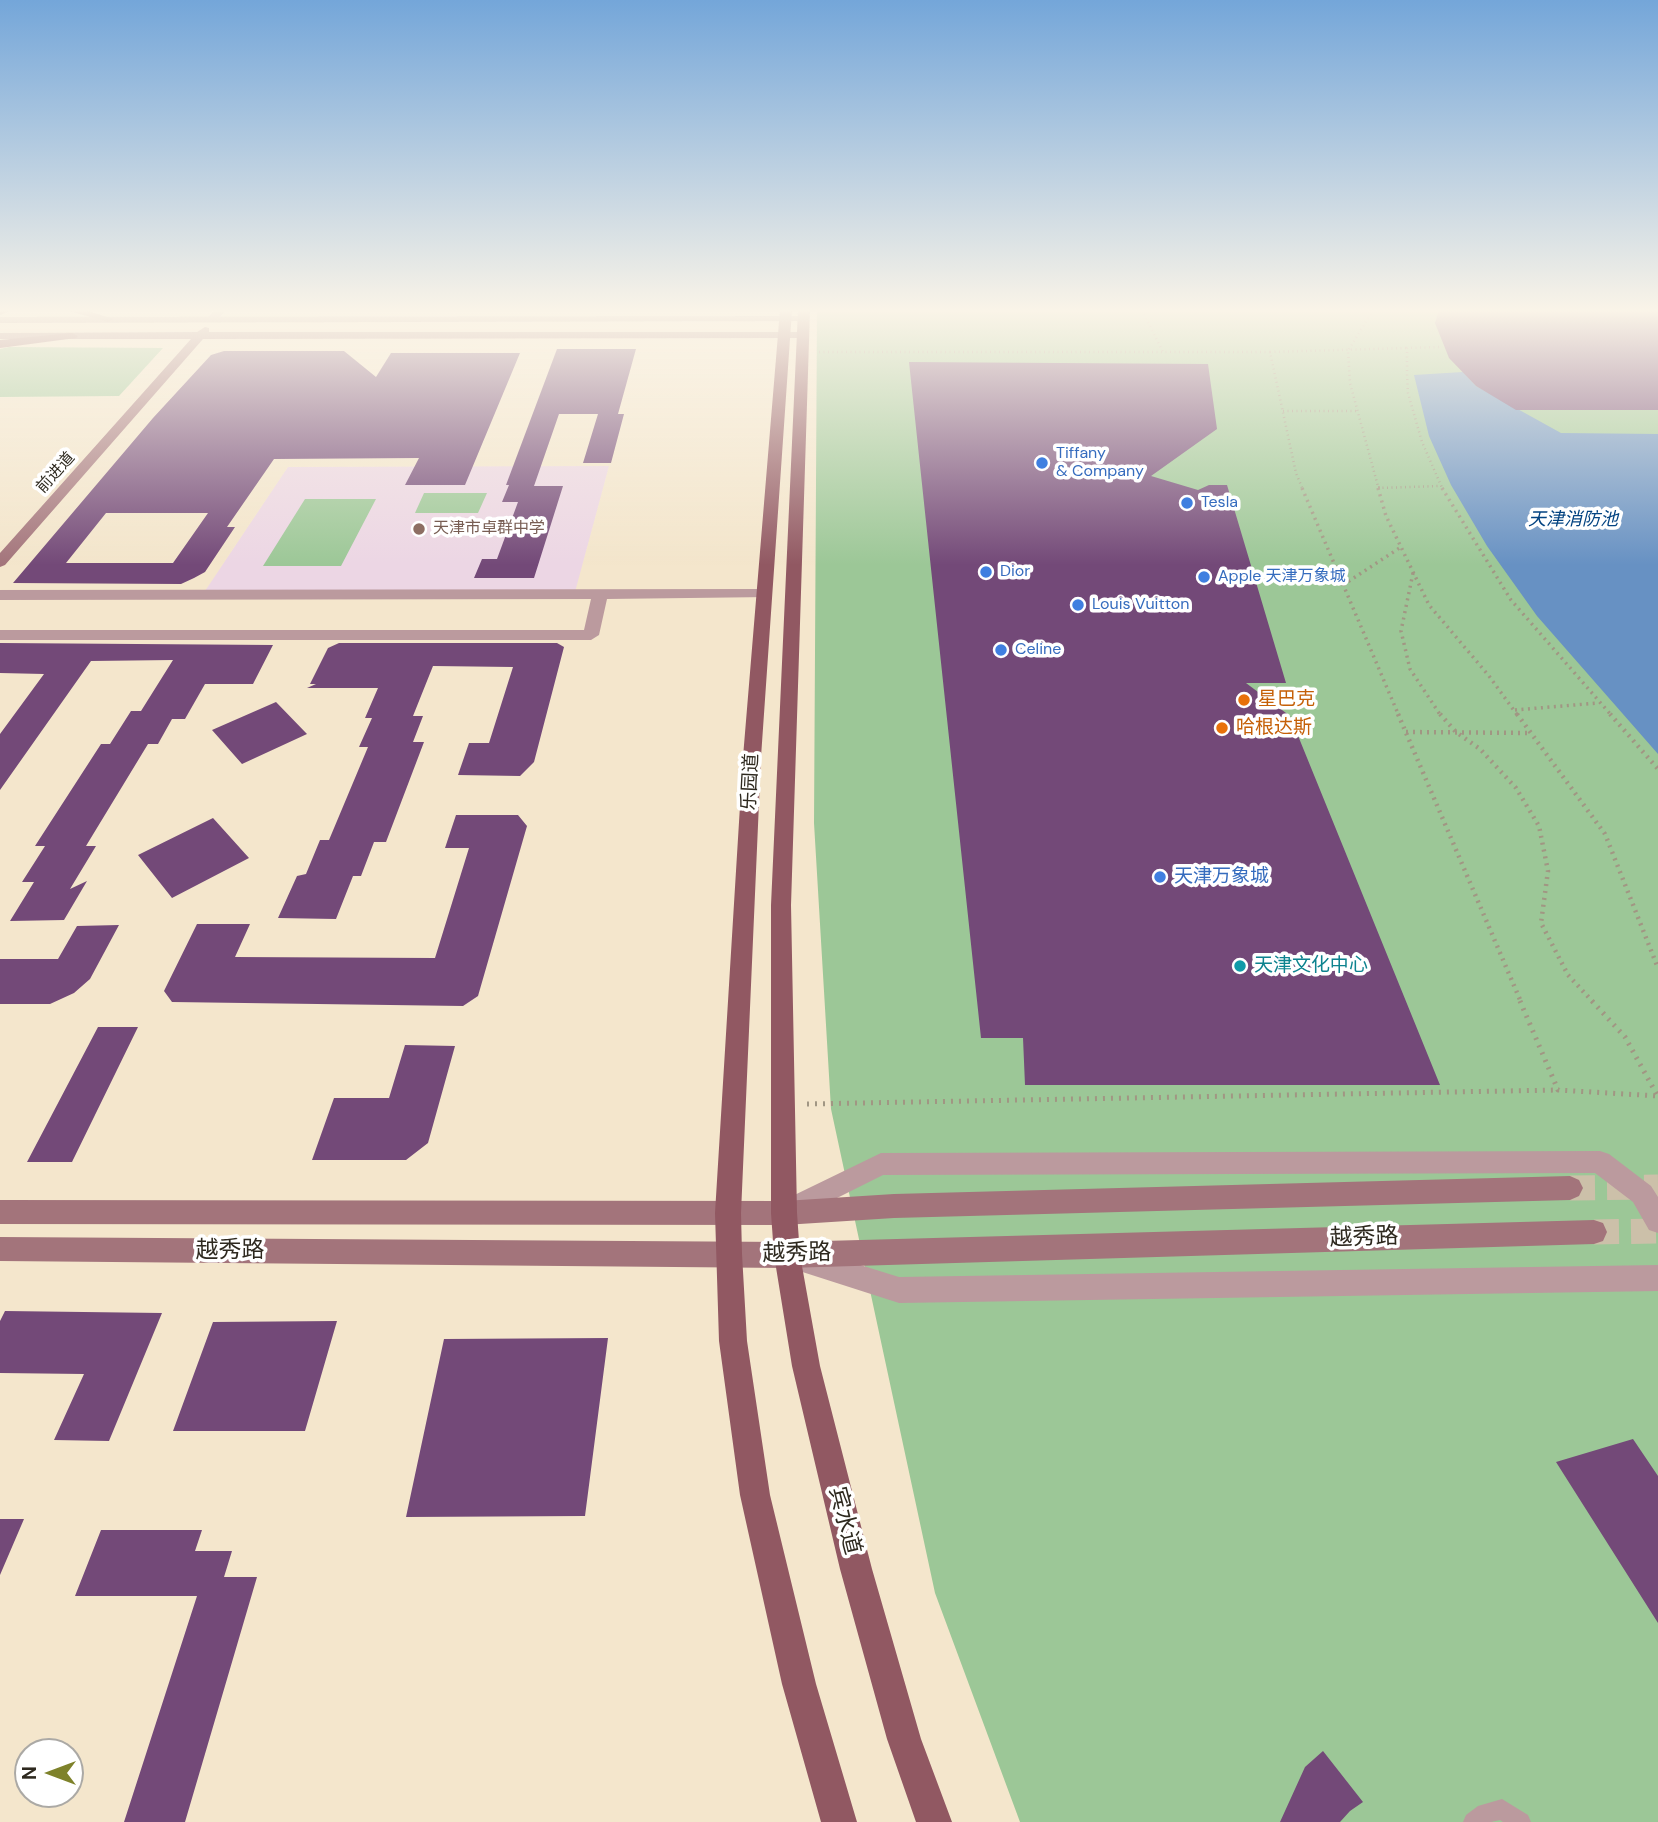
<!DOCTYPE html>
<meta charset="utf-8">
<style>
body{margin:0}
#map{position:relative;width:1658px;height:1822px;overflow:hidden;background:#f4e6cc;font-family:"DM Sans",sans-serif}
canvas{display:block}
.north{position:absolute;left:14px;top:1738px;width:70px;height:70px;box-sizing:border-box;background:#fff;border:2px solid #aba9a5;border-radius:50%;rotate:270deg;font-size:19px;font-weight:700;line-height:28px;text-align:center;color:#2e291f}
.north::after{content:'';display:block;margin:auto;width:24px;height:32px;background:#7e822b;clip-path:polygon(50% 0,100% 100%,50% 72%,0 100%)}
</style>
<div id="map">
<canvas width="1658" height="1822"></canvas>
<div class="north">N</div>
</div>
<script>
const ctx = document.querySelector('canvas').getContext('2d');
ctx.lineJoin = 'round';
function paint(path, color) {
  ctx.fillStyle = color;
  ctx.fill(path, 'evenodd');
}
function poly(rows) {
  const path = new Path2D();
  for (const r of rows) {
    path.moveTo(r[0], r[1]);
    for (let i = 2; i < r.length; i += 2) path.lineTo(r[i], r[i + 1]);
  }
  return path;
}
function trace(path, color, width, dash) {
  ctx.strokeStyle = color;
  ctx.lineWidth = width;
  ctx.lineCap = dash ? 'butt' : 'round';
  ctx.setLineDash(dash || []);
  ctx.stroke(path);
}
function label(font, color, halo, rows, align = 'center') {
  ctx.font = font + ' "DM Sans","Noto Sans SC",sans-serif';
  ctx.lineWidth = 7;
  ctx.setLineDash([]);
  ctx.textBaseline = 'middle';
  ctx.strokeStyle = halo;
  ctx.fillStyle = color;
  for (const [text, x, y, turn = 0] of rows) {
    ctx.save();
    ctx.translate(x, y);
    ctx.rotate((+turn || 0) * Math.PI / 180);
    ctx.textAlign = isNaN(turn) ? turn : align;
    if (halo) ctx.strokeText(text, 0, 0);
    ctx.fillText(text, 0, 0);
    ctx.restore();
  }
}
const education = poly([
 [609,466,575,592,205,591,288,467]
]);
const green = poly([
 [817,310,1658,310,1658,1822,1020,1822,935,1593,831,1109,814,823],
 [9,347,163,348,119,396,0,397,0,349],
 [424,493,487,493,478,513,415,513],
 [305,499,376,499,341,566,263,566]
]);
const water = poly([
 [1463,372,1476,386,1561,433,1658,434,1658,754,1537,616,1487,546,1451,485,1429,436,1414,375]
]);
const building = poly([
 [1439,310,1658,310,1658,410,1516,410,1476,386,1449,358,1435,323],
 [557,349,636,349,618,414,624,414,611,463,583,463,598,414,559,414,534,486,563,486,534,578,474,578,482,559,497,559,518,502,502,502,509,485,506,485],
 [224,351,344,351,376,377,391,353,520,353,465,485,405,485,419,458,274,459,227,527,235,527,205,572,194,578,181,584,13,583,153,418,211,355],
 [106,513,208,513,173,563,66,563],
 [909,362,1208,364,1217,429,1151,476,1198,490,1209,485,1227,485,1286,683,1246,683,1290,716,1440,1085,1025,1085,1023,1038,981,1038],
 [0,643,273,645,253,684,205,684,185,719,172,719,158,744,148,744,86,846,96,846,70,889,87,881,64,920,10,921,34,882,22,882,45,846,35,846,101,744,110,744,131,711,141,711,173,660,91,661,0,790,0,734,44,674,0,673],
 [339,643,557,643,564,647,534,762,520,776,458,775,469,743,489,743,513,667,433,666,413,716,423,716,413,742,424,742,386,842,374,842,361,876,353,876,336,919,278,918,297,876,306,874,320,840,329,840,368,747,359,747,372,718,365,718,378,688,307,688,316,684,310,684,328,648],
 [276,702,307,734,242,764,212,730],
 [456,815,518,815,527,826,478,996,463,1006,172,1002,164,991,197,924,250,924,235,957,435,958,469,848,445,848],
 [213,818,249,858,172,898,138,855],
 [119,925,90,979,74,993,50,1004,0,1004,0,959,58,959,77,926],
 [98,1027,138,1027,72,1162,27,1162],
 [405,1045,455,1046,428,1143,406,1160,312,1160,334,1098,389,1098],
 [5,1311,162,1313,109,1441,54,1440,84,1374,0,1373,0,1321],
 [337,1321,305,1431,173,1431,213,1322],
 [608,1338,585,1516,406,1517,444,1339],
 [1633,1439,1658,1476,1658,1623,1556,1462],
 [0,1519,24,1519,0,1575],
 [101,1530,202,1530,195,1551,232,1551,224,1577,257,1577,185,1822,124,1822,197,1596,75,1596],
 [1323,1751,1363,1802,1350,1811,1340,1822,1280,1822,1305,1767]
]);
const secondaryTunnel = poly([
 [1570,1188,1658,1187],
 [1594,1232,1658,1231]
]);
const pathFar3 = poly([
 [1142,310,1163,352],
 [1373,310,1348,351,1350,383,1379,490],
 [1439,347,1407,348,1407,375,1408,393,1422,442,1443,490],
 [819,352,1270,352,1296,473,1303,490],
 [1270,352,1407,348],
 [1283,411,1357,411],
 [1378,488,1440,486]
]);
const pathFar2 = poly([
 [1302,488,1399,716],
 [1378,488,1386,516,1429,605,1489,676,1518,716],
 [1378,488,1382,488],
 [1442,488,1511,600,1612,716],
 [1413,573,1401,631,1410,669,1441,716],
 [1343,585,1401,547],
 [1515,710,1598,703]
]);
const pathFar1 = poly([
 [1398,714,1521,1002],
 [1440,714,1456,732,1480,749,1516,788,1539,826,1548,871,1541,923,1568,975,1593,1002],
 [1517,714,1605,834,1658,968],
 [1610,714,1658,769],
 [1406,732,1530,733]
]);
const path = poly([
 [1520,1001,1558,1090,1658,1096],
 [1592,1001,1625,1037,1657,1095],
 [807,1104,1558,1090]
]);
const lane = poly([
 [1502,1799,1528,1815,1531,1822,1503,1822,1500,1820,1491,1822,1463,1822,1466,1815,1478,1806,1502,1799]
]);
const street = poly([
 [214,310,226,310,216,322,208,322,206,320,214,310],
 [764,589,772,594,770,597,607,599,599,635,591,640,0,640,0,630,584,630,591,599,0,600,0,590,764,589],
 [1600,1151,1609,1154,1651,1186,1658,1197,1658,1233,1649,1230,1633,1202,1595,1173,883,1175,787,1223,778,1219,774,1211,778,1203,881,1153,1600,1151],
 [799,1246,899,1277,1658,1265,1658,1291,899,1303,790,1268,786,1259,790,1250,799,1246]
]);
const secondary = poly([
 [808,316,810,318,804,321,0,323,0,317,808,316],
 [205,327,209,328,209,332,803,332,809,335,803,338,203,339,5,565,0,567,0,553,191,339,0,339,0,333,197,332,205,327],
 [1570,1176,1579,1180,1583,1188,1579,1196,1570,1200,894,1218,784,1225,0,1224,0,1200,784,1201,894,1194,1570,1176],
 [1594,1220,1603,1223,1607,1232,1603,1241,1594,1244,787,1268,0,1261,0,1237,787,1242,1594,1220]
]);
const primary = poly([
 [66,310,84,310,114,319,108,322,66,310],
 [780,310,792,310,761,757,741,1213,742,1254,747,1341,770,1495,816,1684,857,1822,821,1822,782,1684,740,1495,719,1341,715,1213,743,757,780,310],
 [798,310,810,310,791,905,797,1213,800,1255,820,1366,872,1569,921,1739,952,1822,916,1822,887,1739,840,1569,792,1366,774,1255,771,1213,771,905,798,310],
 [72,333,78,336,76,338,0,348,0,340,72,333]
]);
const highway = poly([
 [0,310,12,310,0,315,0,310]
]);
const markers = [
 [1042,463,7,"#3f7fe0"],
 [1187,503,7,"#3f7fe0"],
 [419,529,7,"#8d6e63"],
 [986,572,7,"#3f7fe0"],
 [1204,577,7,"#3f7fe0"],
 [1078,605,7,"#3f7fe0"],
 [1001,650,7,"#3f7fe0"],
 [1244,700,7,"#e8710a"],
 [1222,728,7,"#e8710a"],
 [1160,877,7,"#3f7fe0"],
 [1240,966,7,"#0f9aa8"]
];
const farShopnames = [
 ["Tiffany",1056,454],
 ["& Company",1056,472],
 ["Tesla",1201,503],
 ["Dior",1000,572],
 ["Apple 天津万象城",1218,577],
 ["Louis Vuitton",1092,605],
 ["Celine",1015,650]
];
const farStreetnames = [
 ["前进道",56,473,-48]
];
const farEducationnames = [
 ["天津市卓群中学",433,529]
];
const farWaternames = [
 ["天津消防池",1573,520]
];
const foodNames = [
 ["星巴克",1258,700],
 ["哈根达斯",1236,728]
];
const streetNames = [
 ["乐园道",751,782,-87]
];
const shopNames = [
 ["天津万象城",1174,877]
];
const cultureNames = [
 ["天津文化中心",1254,966]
];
const nearStreetnames = [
 ["越秀路",1364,1238,-2],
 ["越秀路",230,1251],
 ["越秀路",797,1254,-1],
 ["宾水道",844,1521,76]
];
paint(education, '#ecd6e4');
paint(green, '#9cc797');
paint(water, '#6791c3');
paint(building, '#734978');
trace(secondaryTunnel, '#ccc0a9', 25, [25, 12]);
trace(pathFar3, '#a19683', 2.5, [1, 3.5]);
trace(pathFar2, '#a19683', 3.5, [2, 4.5]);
trace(pathFar1, '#a19683', 4.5, [2, 5]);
trace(path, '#a19683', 5, [2, 6]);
paint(lane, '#bb9a9e');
paint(street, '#bb9a9e');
paint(secondary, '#a3747b');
paint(primary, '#915862');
paint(highway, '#80404d');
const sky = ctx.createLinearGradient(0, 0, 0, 565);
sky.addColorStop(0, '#74a6d9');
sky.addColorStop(0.55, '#faf4e8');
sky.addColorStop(1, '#faf4e800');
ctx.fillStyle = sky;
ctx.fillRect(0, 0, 1658, 565);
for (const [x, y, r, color] of markers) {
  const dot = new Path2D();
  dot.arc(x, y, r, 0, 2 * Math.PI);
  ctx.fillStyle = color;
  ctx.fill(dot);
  trace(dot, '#fff', 2.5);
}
label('16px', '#366cbe', '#fff', farShopnames, 'left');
label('16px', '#2e291f', '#fff', farStreetnames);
label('16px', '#785e54', '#fff', farEducationnames, 'left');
label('italic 18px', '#034381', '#fff', farWaternames);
label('19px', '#c56008', '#fff', foodNames, 'left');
label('19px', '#2e291f', '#fff', streetNames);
label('19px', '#366cbe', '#fff', shopNames, 'left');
label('19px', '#0d838f', '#fff', cultureNames, 'left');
label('23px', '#2e291f', '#fff', nearStreetnames);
</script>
